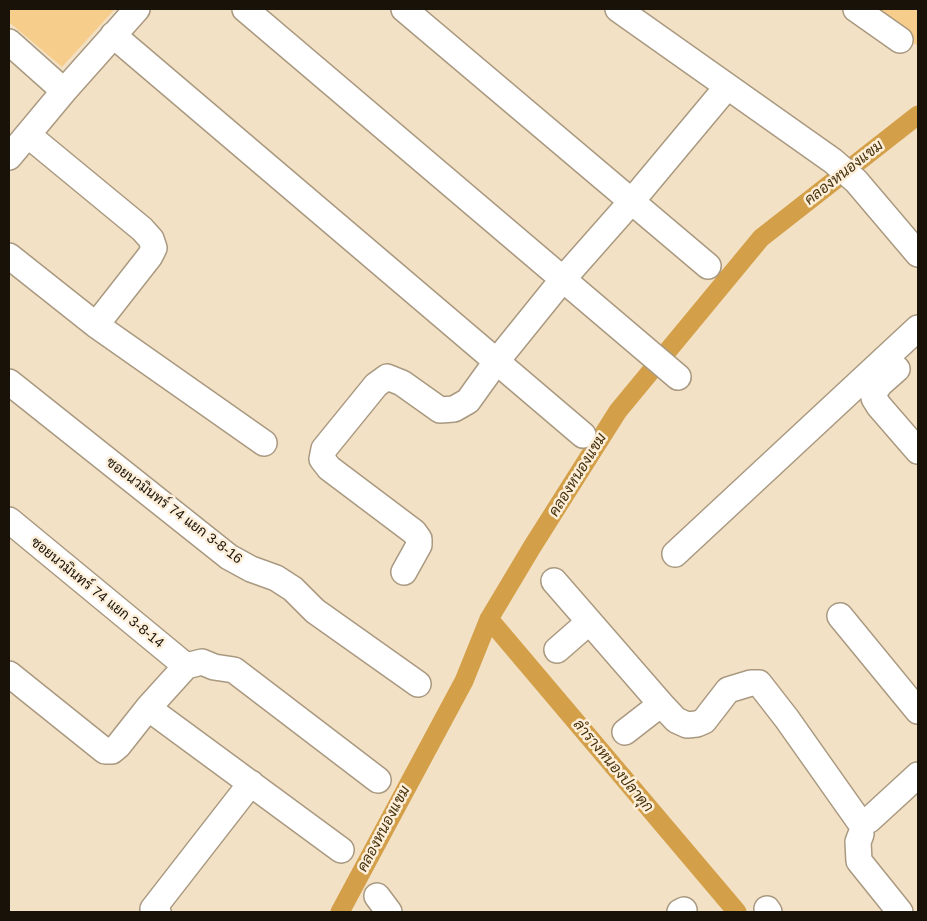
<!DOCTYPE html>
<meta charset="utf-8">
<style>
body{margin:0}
#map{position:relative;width:927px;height:921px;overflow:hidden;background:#f3e1c6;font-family:Arial,sans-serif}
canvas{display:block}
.frame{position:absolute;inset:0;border:10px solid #181208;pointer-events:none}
</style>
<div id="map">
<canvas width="927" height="921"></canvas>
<div class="frame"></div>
</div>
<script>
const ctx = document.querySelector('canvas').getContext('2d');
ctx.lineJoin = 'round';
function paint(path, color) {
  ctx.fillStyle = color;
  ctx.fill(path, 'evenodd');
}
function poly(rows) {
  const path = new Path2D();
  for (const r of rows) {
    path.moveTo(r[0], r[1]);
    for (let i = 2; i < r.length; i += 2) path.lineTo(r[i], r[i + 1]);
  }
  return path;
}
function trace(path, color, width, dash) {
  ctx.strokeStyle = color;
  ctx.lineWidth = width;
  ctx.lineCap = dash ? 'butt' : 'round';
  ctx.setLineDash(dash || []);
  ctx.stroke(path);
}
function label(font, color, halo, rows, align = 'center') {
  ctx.font = font + ' Arial,Sarabun,sans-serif';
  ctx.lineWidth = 5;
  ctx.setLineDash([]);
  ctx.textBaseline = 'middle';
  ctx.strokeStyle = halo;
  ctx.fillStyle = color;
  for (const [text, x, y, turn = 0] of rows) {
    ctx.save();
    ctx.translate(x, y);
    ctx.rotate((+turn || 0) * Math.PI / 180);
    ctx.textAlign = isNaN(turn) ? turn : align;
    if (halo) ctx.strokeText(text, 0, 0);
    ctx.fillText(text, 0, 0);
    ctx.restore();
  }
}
const green = poly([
 [9,9,115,9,62,67,9,22],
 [865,9,918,9,918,46,882,21]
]);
const canal = poly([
 [489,619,737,912],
 [340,912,464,681,489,619,532,547,618,411,761,238,918,115]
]);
const minor = poly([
 [245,9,678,377],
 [404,9,708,266],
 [618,9,833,161,856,181,918,254],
 [856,9,900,40],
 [113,35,583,435],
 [9,42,64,91],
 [28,135,142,229,151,239,154,248,150,256,96,325],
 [9,157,64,91,137,9],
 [9,256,96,325,264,443],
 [897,369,880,384,875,391,874,398,879,406,918,451],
 [9,382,229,557,251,569,276,578,293,589,315,611,418,684],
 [9,520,186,666],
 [675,554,918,328],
 [404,572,419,545,419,539,414,532,329,468,322,459,324,449,376,385,387,377,402,383,440,410,454,409,468,401,496,362,563,279,631,202,727,87],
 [554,581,661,704,676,720,687,725,697,724,704,721,728,690,751,683,759,683,787,719,859,821],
 [840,616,918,711],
 [557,650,589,622],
 [9,674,105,751,112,751,118,746,148,708,186,666,202,662,214,667,234,670,378,780],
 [148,708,341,850],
 [625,732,661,704],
 [869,820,918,775],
 [861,834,858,842,859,861,900,912],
 [377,896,389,912],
 [767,909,769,912],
 [158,912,153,909,251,783],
 [680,912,684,910]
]);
const streetNames = [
 ["ซอยนวมินทร์ 74 แยก 3-8-16",174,511,37],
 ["ซอยนวมินทร์ 74 แยก 3-8-14",97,593,39]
];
const waterNames = [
 ["คลองหนองแขม",844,173,-38],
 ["คลองหนองแขม",578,475,-58],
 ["ลำรางหนองปลาดุก",613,766,50],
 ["คลองหนองแขม",384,829,-62]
];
paint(green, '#f7cd8c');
trace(canal, '#d3a049', 19);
trace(minor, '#a99980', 28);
trace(minor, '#fff', 25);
label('14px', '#181208', '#fdefd9', streetNames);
label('italic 15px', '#48330e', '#fdefd9', waterNames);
</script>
